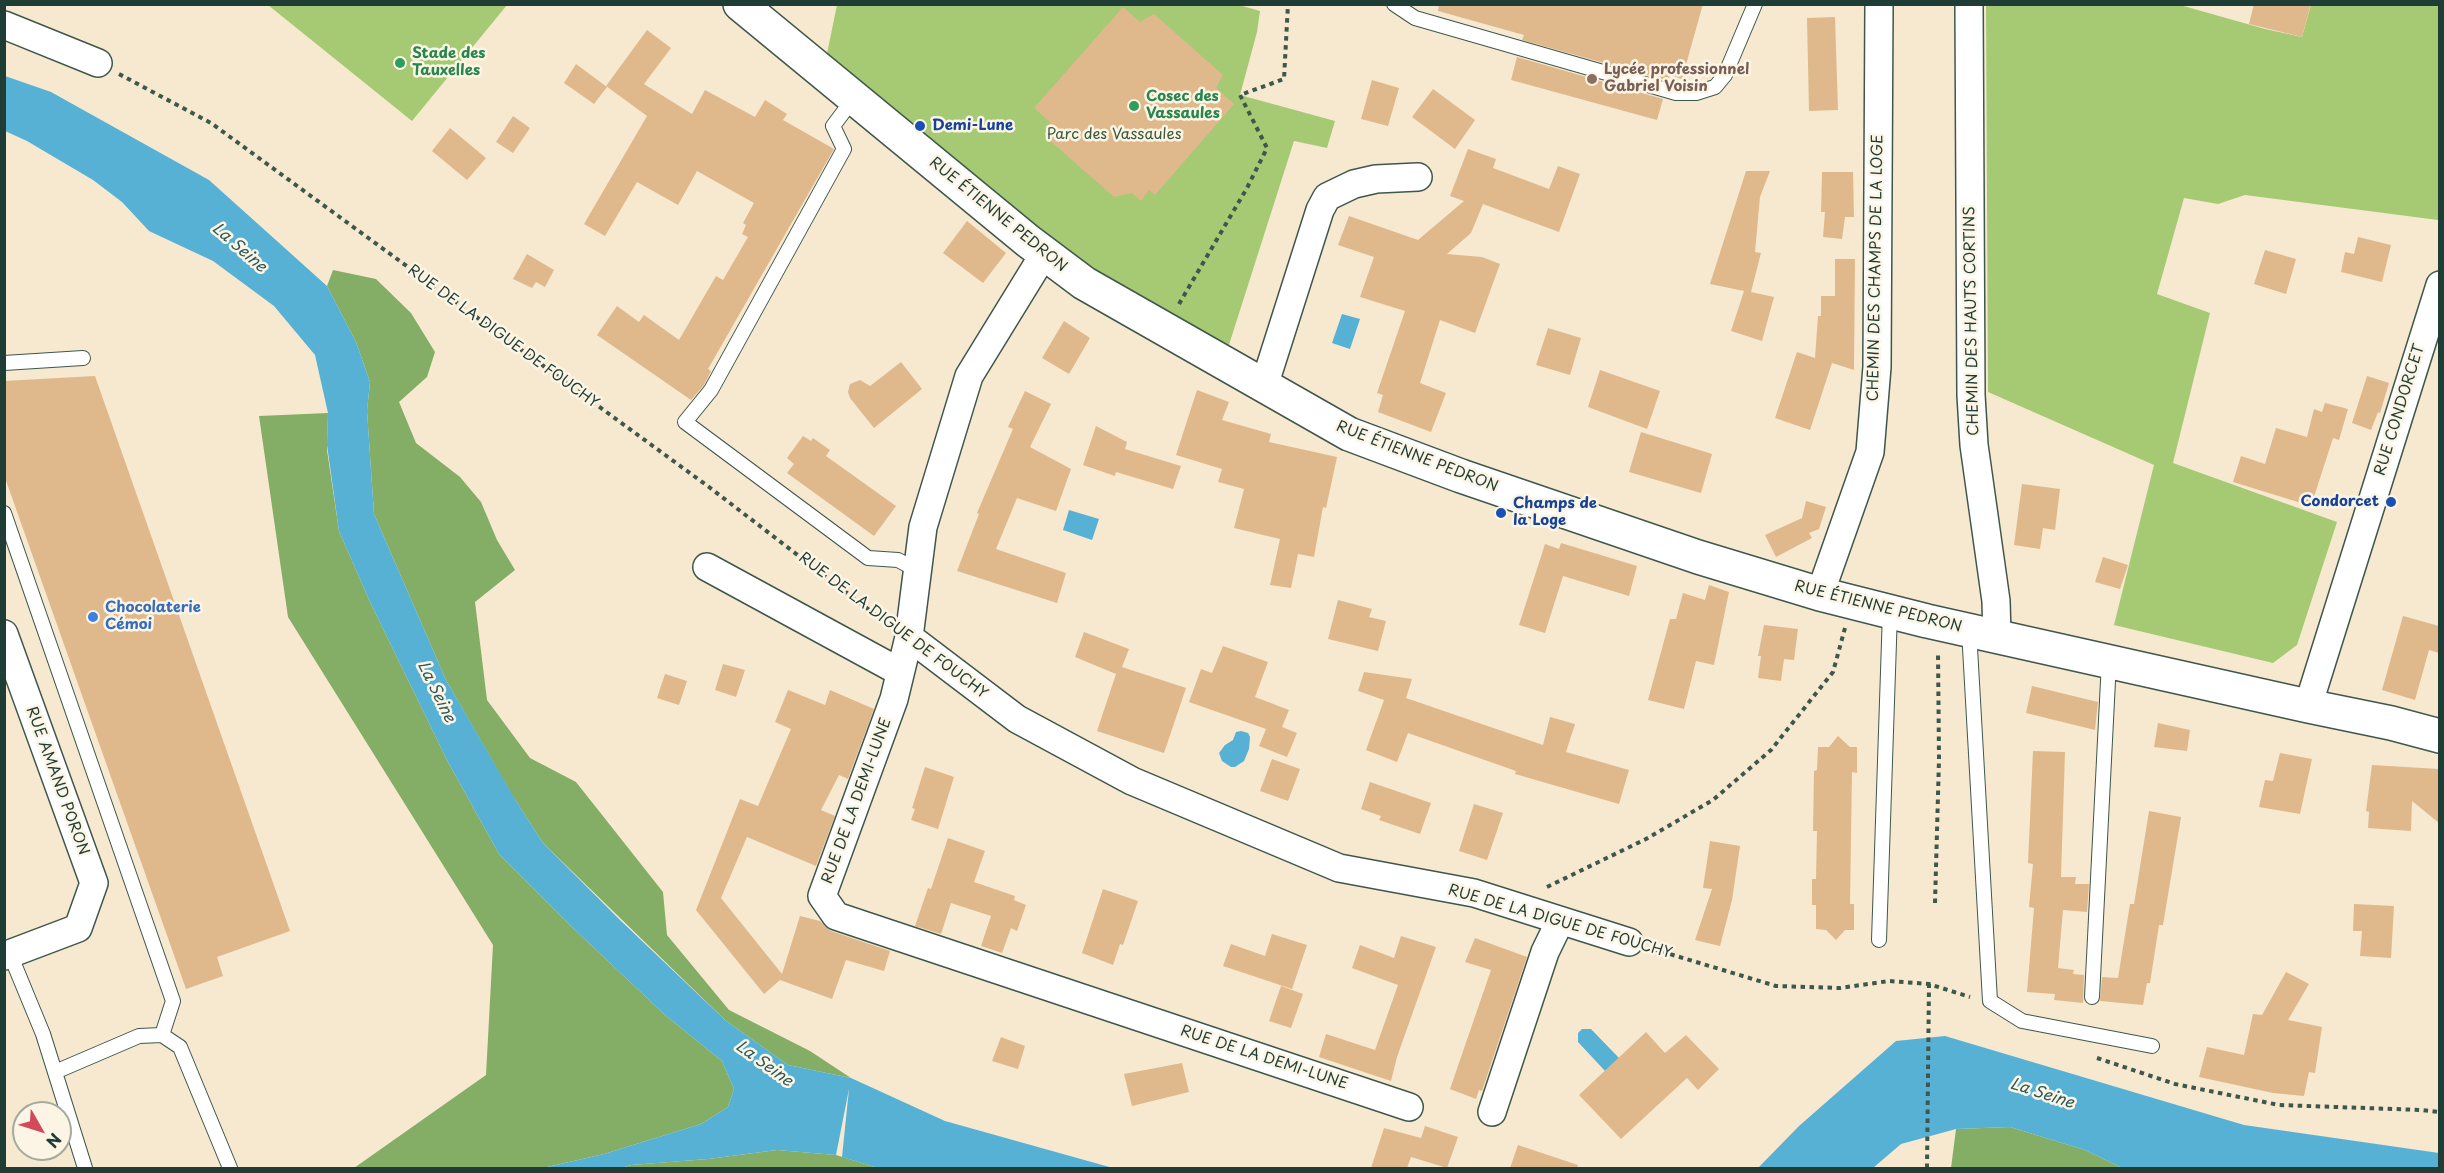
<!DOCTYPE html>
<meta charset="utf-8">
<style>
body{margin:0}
#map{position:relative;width:2444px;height:1173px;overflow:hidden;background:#f6e9d0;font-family:"Playpen Sans",sans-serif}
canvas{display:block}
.frame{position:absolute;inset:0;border:6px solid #1f3d34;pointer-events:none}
.north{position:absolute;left:12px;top:1101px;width:60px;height:60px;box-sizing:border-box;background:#fcf5e5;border:2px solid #a4ab9e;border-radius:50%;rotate:129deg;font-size:16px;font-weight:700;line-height:24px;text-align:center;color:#1f3d34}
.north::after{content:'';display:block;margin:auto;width:21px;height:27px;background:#d1495b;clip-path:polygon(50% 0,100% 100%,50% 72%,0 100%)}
</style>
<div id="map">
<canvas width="2444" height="1173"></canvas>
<div class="frame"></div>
<div class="north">N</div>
</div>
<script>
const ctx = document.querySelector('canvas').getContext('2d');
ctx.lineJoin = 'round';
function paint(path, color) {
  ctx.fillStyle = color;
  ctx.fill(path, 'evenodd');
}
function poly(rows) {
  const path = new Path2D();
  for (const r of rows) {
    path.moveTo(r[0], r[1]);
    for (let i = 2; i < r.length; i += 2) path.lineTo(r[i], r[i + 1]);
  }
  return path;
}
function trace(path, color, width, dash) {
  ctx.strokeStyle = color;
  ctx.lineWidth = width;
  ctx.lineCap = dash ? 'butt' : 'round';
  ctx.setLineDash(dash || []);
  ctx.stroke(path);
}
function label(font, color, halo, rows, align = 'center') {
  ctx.font = font + ' "Playpen Sans",sans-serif';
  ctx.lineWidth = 5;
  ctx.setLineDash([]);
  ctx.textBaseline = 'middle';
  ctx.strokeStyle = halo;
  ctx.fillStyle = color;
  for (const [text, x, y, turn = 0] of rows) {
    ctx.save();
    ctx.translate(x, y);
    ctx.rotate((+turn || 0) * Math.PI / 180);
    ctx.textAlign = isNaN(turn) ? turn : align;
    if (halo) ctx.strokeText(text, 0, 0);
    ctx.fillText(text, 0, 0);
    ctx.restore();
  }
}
const green = poly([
 [268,5,507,5,412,121],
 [837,5,1239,5,1260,11,1257,32,1240,95,1335,121,1327,148,1294,141,1227,351,1020,231,824,68],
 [1986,5,2180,5,2265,29,2302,37,2311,5,2439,5,2440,214,2438,220,2245,195,2218,204,2184,198,2157,294,2210,313,2173,463,2337,522,2297,645,2273,663,2114,625,2154,465,1988,392]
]);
const forest = poly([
 [333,270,376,279,411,313,435,352,427,377,399,402,416,443,460,477,481,502,497,540,515,570,475,602,487,700,530,758,576,782,663,892,667,935,729,1010,810,1051,851,1078,788,1065,725,1020,543,843,512,795,446,680,374,514,367,411,370,382,356,342,327,286],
 [328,413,327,450,339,531,370,602,448,762,499,854,572,927,665,1015,722,1061,734,1089,728,1107,701,1124,604,1154,543,1168,354,1168,486,1075,493,945,288,617,259,416],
 [2010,1127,2085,1150,2122,1168,1951,1168,1956,1129],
 [777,1150,836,1155,878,1168,621,1168,631,1165,708,1159]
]);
const water = poly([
 [5,76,51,92,209,180,327,286,356,342,370,382,367,411,374,514,446,680,516,801,543,843,620,920,725,1020,788,1065,851,1078,945,1121,1113,1168,878,1168,842,1157,849,1089,836,1155,777,1150,708,1159,631,1165,621,1168,543,1168,604,1154,701,1124,728,1107,734,1089,722,1061,665,1015,572,927,499,854,448,762,370,602,339,531,327,445,328,413,315,355,274,306,213,261,149,231,122,202,93,180,27,141,5,131],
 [1342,314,1360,319,1350,349,1332,343],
 [1069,510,1099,519,1092,540,1063,530],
 [1241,731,1248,733,1250,737,1249,749,1244,761,1235,767,1231,767,1222,761,1219,753,1225,745,1233,740,1236,732],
 [1582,1029,1591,1029,1619,1058,1606,1072,1578,1042,1578,1033],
 [1945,1036,2244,1125,2439,1153,2439,1168,2122,1168,2085,1150,2010,1127,1956,1129,1901,1144,1873,1168,1758,1168,1799,1126,1896,1041]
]);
const building = poly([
 [1439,4,1703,4,1682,79,1670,75,1668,81,1522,40,1524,35,1438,11],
 [2254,4,2311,4,2302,37,2249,24],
 [1123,7,1140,22,1154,14,1223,75,1216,88,1234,104,1155,195,1149,190,1141,201,1132,193,1114,197,1047,138,1050,122,1034,108],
 [1835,17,1838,110,1809,111,1807,18],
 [647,30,671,48,644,84,692,114,705,90,755,117,765,100,787,114,783,120,834,149,708,369,711,371,704,385,691,400,597,335,617,306,639,322,644,315,679,340,716,276,723,280,748,237,742,234,746,225,743,223,754,203,697,171,678,205,637,182,605,236,584,224,647,116,606,86],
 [1517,57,1663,99,1657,120,1511,80],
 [576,64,607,87,594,104,564,83],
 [1372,80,1399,88,1388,126,1361,119],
 [1433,89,1475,120,1455,149,1412,117],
 [513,116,530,128,513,153,496,142],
 [450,128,486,158,467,180,432,151],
 [1468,149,1496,159,1493,168,1549,189,1558,166,1580,174,1559,232,1483,204,1471,233,1447,254,1482,257,1500,264,1475,333,1440,320,1420,383,1446,393,1431,432,1378,412,1383,395,1377,393,1405,311,1360,297,1374,257,1338,245,1349,216,1418,240,1464,201,1450,196],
 [1746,171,1770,171,1760,197,1755,252,1761,253,1751,292,1774,297,1762,341,1731,331,1744,291,1710,284],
 [1822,172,1853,172,1854,217,1845,217,1842,239,1823,237,1825,212,1821,212],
 [967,221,1006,253,983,283,943,253],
 [2358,237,2391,245,2382,282,2341,272,2345,252,2354,254],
 [2265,250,2296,259,2286,294,2254,284],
 [527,254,554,270,545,287,536,282,532,288,513,279],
 [1835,259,1855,259,1854,370,1832,363,1810,430,1775,418,1797,352,1815,358,1818,316,1821,316,1821,296,1835,296],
 [1064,321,1090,338,1069,374,1042,358],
 [1548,328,1581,338,1570,375,1536,365],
 [901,362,922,389,874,428,850,398,848,392,850,384,860,380,870,386],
 [1600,370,1660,391,1647,429,1588,407],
 [95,376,290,931,217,957,223,976,186,989,4,475,4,381],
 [2367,376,2389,383,2380,413,2378,412,2371,430,2352,423],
 [1197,390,1229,402,1222,420,1271,434,1269,442,1337,457,1326,508,1323,507,1314,557,1298,554,1291,588,1270,585,1280,539,1234,528,1244,489,1218,482,1222,469,1176,455],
 [1025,391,1051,404,1030,447,1071,469,1056,511,1017,498,996,549,1066,573,1057,603,957,571,979,514,977,513,1013,429,1008,427],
 [2325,403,2348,409,2339,440,2333,438,2311,506,2233,482,2241,456,2265,464,2276,428,2307,437,2314,409,2322,412],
 [1096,426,1127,442,1125,449,1181,466,1173,489,1116,472,1115,476,1083,465],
 [1641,432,1712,454,1701,493,1629,472],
 [803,436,811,441,813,438,830,450,826,456,896,506,874,536,787,473,794,464,787,458],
 [2022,484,2060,489,2055,530,2043,528,2040,549,2014,545],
 [1806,501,1826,507,1819,529,1809,533,1812,538,1776,557,1765,535,1802,518],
 [1561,543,1637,566,1629,596,1563,576,1545,633,1519,625,1545,544,1559,549],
 [2103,557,2128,565,2120,589,2095,582],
 [1709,585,1729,592,1714,665,1696,661,1684,709,1648,700,1670,619,1676,619,1683,593,1705,600],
 [1338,600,1372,609,1369,617,1386,621,1378,651,1328,639],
 [2403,616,2439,626,2439,653,2429,650,2415,700,2382,690],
 [1764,625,1798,629,1794,660,1784,659,1781,681,1758,678,1761,656,1758,656],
 [1084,632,1129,649,1122,667,1186,688,1164,753,1097,731,1116,674,1075,657],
 [1223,646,1268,662,1255,697,1289,710,1282,727,1297,733,1287,757,1259,746,1266,729,1189,702,1201,669,1212,673],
 [723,664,745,670,736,697,715,690],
 [1364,672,1412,679,1406,698,1543,745,1550,717,1575,724,1566,752,1629,770,1619,804,1515,774,1516,771,1408,733,1397,762,1366,750,1384,700,1358,691],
 [665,674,687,681,679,705,657,698],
 [2032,686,2098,702,2095,730,2026,713],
 [788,690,825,705,830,690,874,709,848,779,839,775,821,810,835,816,816,866,747,837,721,898,782,974,800,916,820,921,831,931,890,951,884,971,846,960,832,999,780,980,764,994,696,910,740,799,758,806,791,729,775,722],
 [2158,723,2190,730,2187,751,2154,747],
 [1838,736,1850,747,1857,747,1857,773,1852,772,1850,904,1854,904,1854,930,1845,930,1836,940,1826,930,1816,929,1816,905,1812,905,1812,879,1816,879,1817,831,1813,831,1814,771,1817,770,1818,747,1829,747],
 [2033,751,2065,752,2061,877,2076,877,2075,884,2089,884,2087,912,2063,910,2058,968,2074,970,2073,974,2084,975,2083,1003,2054,1000,2055,994,2027,992,2034,908,2029,907,2033,864,2028,863],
 [2280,753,2312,759,2300,814,2259,807,2265,780,2273,781],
 [1272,759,1300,769,1288,801,1260,791],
 [2372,765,2439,769,2439,823,2412,801,2411,831,2368,828,2369,812,2366,811],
 [925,767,954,777,938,829,911,820,915,809,912,808],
 [1370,782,1431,803,1420,834,1379,820,1381,816,1361,809],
 [1474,804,1503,813,1487,860,1459,851],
 [2149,811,2181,817,2163,925,2159,925,2150,983,2147,983,2143,1005,2100,1001,2102,977,2118,978,2130,904,2134,904],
 [948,838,985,851,974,882,1015,896,1014,900,1026,905,1017,931,1011,928,1002,953,981,946,991,916,951,903,941,934,915,926,928,888,931,889],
 [1710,841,1740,846,1732,900,1720,946,1695,940,1712,889,1703,888],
 [1103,889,1138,901,1123,945,1120,944,1113,965,1082,953],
 [2354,904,2394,906,2391,958,2360,956,2362,931,2353,931],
 [1272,934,1307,945,1292,989,1223,966,1231,944,1265,956],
 [1401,936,1436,947,1397,1057,1391,1081,1319,1057,1326,1034,1375,1050,1398,985,1352,968,1360,945,1394,958],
 [1475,938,1527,957,1482,1091,1479,1090,1476,1099,1450,1089,1491,970,1465,962],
 [2286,972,2309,984,2288,1020,2322,1027,2315,1073,2309,1072,2304,1096,2273,1093,2199,1077,2207,1047,2244,1055,2253,1014,2262,1015],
 [1281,986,1303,994,1291,1028,1269,1021],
 [1646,1032,1665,1053,1686,1035,1719,1069,1698,1090,1687,1078,1621,1139,1579,1095],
 [1001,1037,1025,1046,1018,1069,992,1061],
 [1182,1063,1189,1092,1132,1106,1124,1074],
 [1425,1126,1458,1137,1447,1168,1411,1157,1407,1168,1371,1168,1384,1128,1421,1138],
 [1518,1145,1578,1165,1577,1168,1510,1168]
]);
const path = poly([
 [119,74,211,123,709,487,885,622],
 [1179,304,1247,188,1267,148,1240,95,1284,79,1288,4],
 [1547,887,1646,839,1713,800,1771,750,1833,672,1845,628],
 [1935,903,1939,759,1938,652],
 [1653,949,1776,986,1840,988,1889,981,1929,984,1970,997],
 [2097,1058,2175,1084,2279,1105,2422,1110,2440,1112],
 [1927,1168,1929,984]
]);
const lane = poly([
 [1394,4,1415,18,1676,93,1696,93,1715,87,1725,75,1755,4],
 [854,98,833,126,844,149,711,390,685,422,868,558,898,560,917,570],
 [4,363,83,358],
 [4,513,173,1001,162,1035],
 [1969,630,1990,1001,2022,1021,2152,1046],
 [1879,940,1890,612],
 [10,954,43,1034,85,1168],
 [2092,997,2109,661],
 [55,1072,139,1036,162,1035,180,1047,230,1168]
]);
const street = poly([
 [1969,4,1971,395,1974,445,1996,601,1997,636],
 [4,25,98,63],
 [1044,254,969,376,923,527,909,637,894,699,822,896,836,916,1409,1107],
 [1264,386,1320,210,1327,197,1354,184,1376,179,1418,177],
 [707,567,900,672],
 [1820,594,1870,452,1877,367,1879,4],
 [4,634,94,883,78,928,4,956],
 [909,637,1017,719,1132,781,1339,868,1474,893,1629,942],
 [2308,706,2440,285],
 [1492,1112,1545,952,1560,921]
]);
const secondary = poly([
 [740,4,1028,241,1084,283,1349,434,1461,476,1698,557,1820,594,1927,621,2308,706,2391,723,2440,736]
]);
const markers = [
 [400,63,6,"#2e9e5b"],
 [1592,79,6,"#8d6e63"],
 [1134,106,6,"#2e9e5b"],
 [920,126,6,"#1a4fb4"],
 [2391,502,6,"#1a4fb4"],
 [1501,513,6,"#1a4fb4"],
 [93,617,6,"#3f7fe0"]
];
const leisureNames = [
 ["Stade des",412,54],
 ["Tauxelles",412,71],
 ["Cosec des",1146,97],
 ["Vassaules",1146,114]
];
const educationNames = [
 ["Lycée professionnel",1604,70],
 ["Gabriel Voisin",1604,87]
];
const transitNames = [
 ["Demi-Lune",932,126],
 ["Condorcet",2379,502,"right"],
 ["Champs de",1513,504],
 ["la Loge",1513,521]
];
const parkNames = [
 ["Parc des Vassaules",1114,135]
];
const streetNames = [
 ["RUE ÉTIENNE PEDRON",998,215,39],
 ["CHEMIN DES CHAMPS DE LA LOGE",1876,268,-89],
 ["CHEMIN DES HAUTS CORTINS",1972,321,-91],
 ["RUE DE LA DIGUE DE FOUCHY",503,337,36],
 ["RUE CONDORCET",2400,410,-73],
 ["RUE ÉTIENNE PEDRON",1417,457,21],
 ["RUE ÉTIENNE PEDRON",1878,607,14],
 ["RUE DE LA DIGUE DE FOUCHY",893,626,37],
 ["RUE AMAND PORON",57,781,70],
 ["RUE DE LA DEMI-LUNE",857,801,-70],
 ["RUE DE LA DIGUE DE FOUCHY",1560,922,16],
 ["RUE DE LA DEMI-LUNE",1264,1058,18]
];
const shopNames = [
 ["Chocolaterie",105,608],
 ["Cémoi",105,625]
];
const waterNames = [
 ["La Seine",239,248,41],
 ["La Seine",436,692,64],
 ["La Seine",764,1064,36],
 ["La Seine",2042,1094,18]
];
paint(green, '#a5ca73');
paint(forest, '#84ae65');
paint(water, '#57b1d5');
paint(building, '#dfb98c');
trace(lane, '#3f574b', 16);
trace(street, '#3f574b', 30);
trace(secondary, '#3f574b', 36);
trace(path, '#3f574b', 4, [4.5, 4.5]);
trace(lane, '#fff', 14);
trace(street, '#fff', 27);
trace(secondary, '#fff', 33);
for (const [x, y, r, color] of markers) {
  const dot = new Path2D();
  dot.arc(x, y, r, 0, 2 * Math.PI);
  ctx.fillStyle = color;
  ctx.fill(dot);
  trace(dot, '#fcf5e5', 2);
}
label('bold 15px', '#27864d', '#fcf5e5', leisureNames, 'left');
label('bold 15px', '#785e54', '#fcf5e5', educationNames, 'left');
label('bold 15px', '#164399', '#fcf5e5', transitNames, 'left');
label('15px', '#3a5941', '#fcf5e5', parkNames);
label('15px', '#1f3d34', '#fcf5e5', streetNames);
label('bold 15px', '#366cbe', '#fcf5e5', shopNames, 'left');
label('italic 16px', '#2d5a5c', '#fcf5e5', waterNames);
</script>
